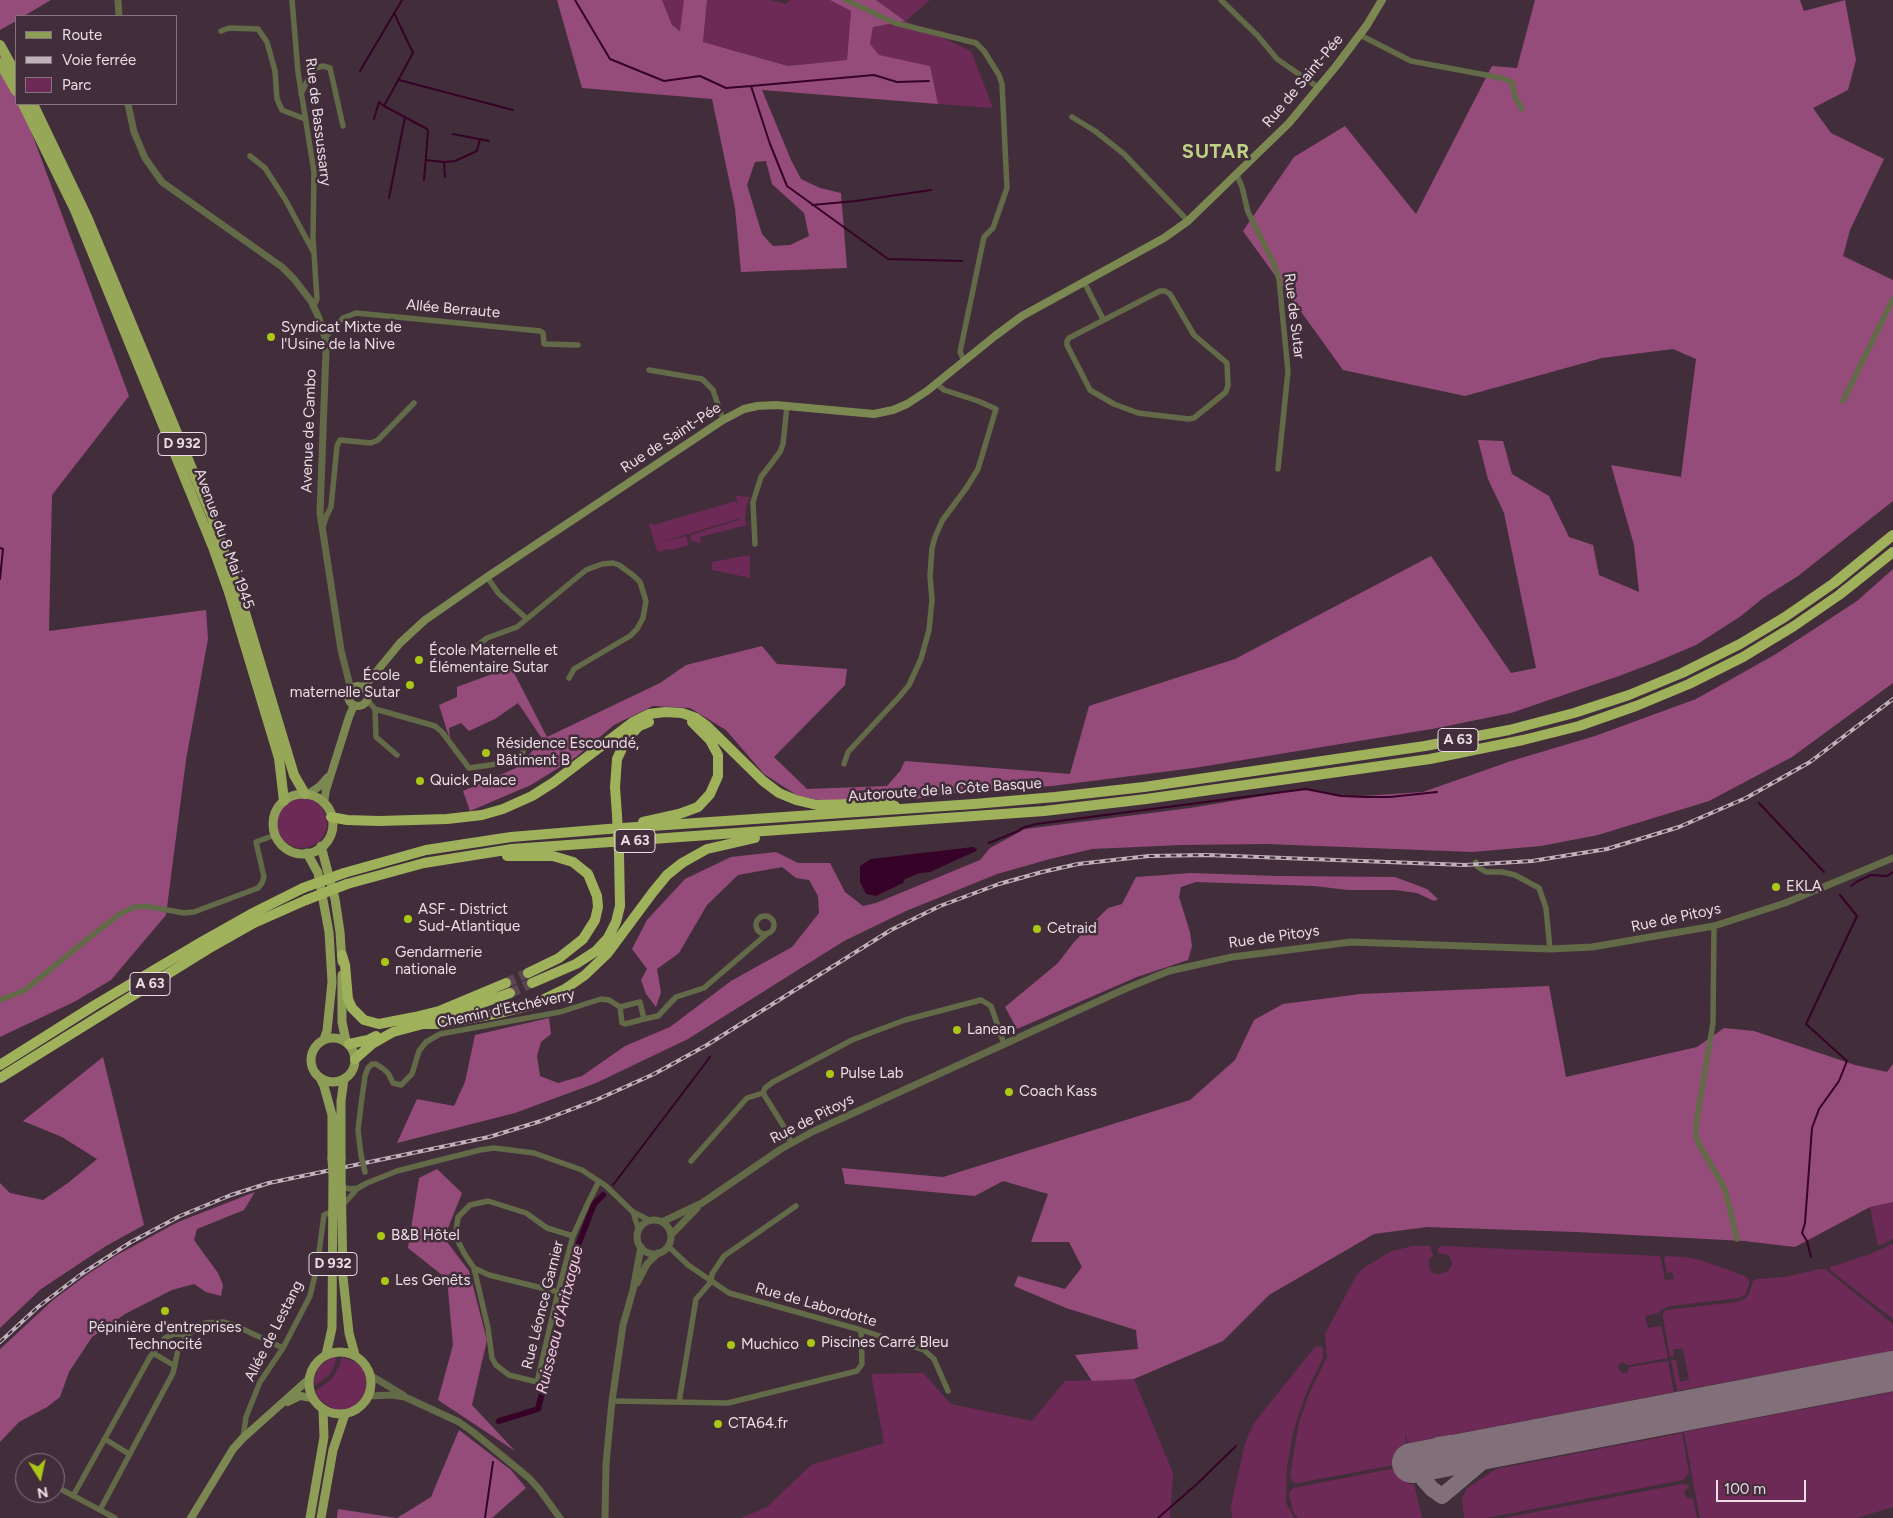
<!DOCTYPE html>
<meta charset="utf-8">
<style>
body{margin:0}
#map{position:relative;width:1893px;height:1518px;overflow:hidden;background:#422e3a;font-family:Figtree,sans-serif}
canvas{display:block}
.legend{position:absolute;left:15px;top:15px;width:162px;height:90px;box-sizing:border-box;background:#422e3a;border:1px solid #85747e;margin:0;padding:6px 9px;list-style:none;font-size:15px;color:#eadde4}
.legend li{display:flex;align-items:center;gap:10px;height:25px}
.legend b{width:25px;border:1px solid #85747e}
.north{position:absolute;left:15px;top:1453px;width:50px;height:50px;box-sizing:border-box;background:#422e3a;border:1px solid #85747e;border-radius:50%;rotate:170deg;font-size:14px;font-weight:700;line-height:20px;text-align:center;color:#eadde4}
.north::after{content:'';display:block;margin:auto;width:18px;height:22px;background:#abc716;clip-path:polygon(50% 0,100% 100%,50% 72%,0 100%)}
.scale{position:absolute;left:1716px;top:1480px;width:90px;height:22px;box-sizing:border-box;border:2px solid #eadde4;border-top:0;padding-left:6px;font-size:15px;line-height:18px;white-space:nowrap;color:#eadde4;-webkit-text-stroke:4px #422e3a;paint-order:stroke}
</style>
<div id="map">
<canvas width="1893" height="1518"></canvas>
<ul class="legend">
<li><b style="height:6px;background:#8e9e56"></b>Route</li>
<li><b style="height:6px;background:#c0b2ba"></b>Voie ferrée</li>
<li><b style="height:14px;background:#6d2a56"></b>Parc</li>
</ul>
<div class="north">N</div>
<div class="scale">100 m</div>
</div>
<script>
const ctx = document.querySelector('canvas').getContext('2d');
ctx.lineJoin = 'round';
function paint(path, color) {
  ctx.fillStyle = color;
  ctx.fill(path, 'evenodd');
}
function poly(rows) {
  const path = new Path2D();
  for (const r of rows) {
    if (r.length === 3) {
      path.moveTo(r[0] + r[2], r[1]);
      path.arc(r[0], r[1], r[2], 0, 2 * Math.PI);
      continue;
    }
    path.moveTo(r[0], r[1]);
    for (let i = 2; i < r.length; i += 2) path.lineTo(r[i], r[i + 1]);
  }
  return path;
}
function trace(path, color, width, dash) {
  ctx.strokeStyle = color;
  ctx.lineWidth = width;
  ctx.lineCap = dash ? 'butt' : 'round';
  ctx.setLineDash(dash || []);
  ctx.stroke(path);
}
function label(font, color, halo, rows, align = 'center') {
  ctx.font = font + ' Figtree,sans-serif';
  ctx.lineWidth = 5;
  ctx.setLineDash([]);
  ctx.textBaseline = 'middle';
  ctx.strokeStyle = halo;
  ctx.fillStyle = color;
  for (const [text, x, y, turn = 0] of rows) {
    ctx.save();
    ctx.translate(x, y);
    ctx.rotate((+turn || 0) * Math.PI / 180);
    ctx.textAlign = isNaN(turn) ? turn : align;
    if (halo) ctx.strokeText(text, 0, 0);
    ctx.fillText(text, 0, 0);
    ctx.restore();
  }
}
const green = poly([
 [662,0,684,0,681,31,672,25],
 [707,0,769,0,786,4,790,0,830,0,851,11,847,60,788,66,703,42],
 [876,0,930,0,906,21,971,51,993,108,938,104,930,66,878,55,870,44,873,27,905,21],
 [736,496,750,497,746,507,745,522,747,525,700,537,701,543,698,543,691,540,690,535,741,519,741,518,658,543,686,536,689,545,672,550,669,549,664,550,662,552,657,551,649,524,652,523,653,525,736,501,739,510],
 [750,555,750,578,712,570,712,562],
 [302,823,25],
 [1893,1202,1893,1239,1878,1246,1870,1207],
 [1893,1244,1893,1319,1830,1270,1831,1267,1870,1254],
 [1412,1246,1430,1246,1433,1255,1429,1259,1429,1267,1432,1272,1438,1275,1448,1271,1452,1265,1451,1259,1448,1255,1438,1253,1438,1248,1442,1246,1659,1256,1661,1258,1665,1280,1674,1279,1672,1272,1667,1273,1664,1258,1666,1256,1685,1257,1701,1260,1745,1276,1749,1280,1749,1284,1745,1295,1739,1298,1670,1306,1661,1310,1658,1313,1645,1316,1648,1328,1661,1326,1668,1358,1628,1365,1622,1362,1618,1365,1619,1370,1622,1373,1627,1373,1629,1367,1668,1361,1674,1392,1408,1443,1405,1432,1406,1443,1401,1445,1405,1463,1298,1483,1293,1482,1290,1476,1299,1422,1309,1394,1327,1357,1325,1334,1356,1276,1363,1268,1392,1251],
 [1820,1269,1825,1269,1893,1324,1893,1351,1677,1391,1671,1360,1676,1360,1680,1382,1689,1380,1683,1348,1673,1350,1674,1356,1670,1357,1663,1317,1663,1313,1666,1310,1736,1302,1745,1299,1749,1294,1753,1281,1757,1279,1785,1277],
 [1319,1346,1323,1348,1323,1358,1308,1389,1299,1413,1292,1437,1287,1467,1286,1503,1294,1518,1232,1518,1231,1506,1245,1443,1254,1423,1314,1348],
 [337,1356,333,1369,328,1376,314,1386,314,1379,319,1367,330,1358],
 [342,1357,358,1363,364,1370,367,1378,368,1388,365,1396,359,1404,351,1409,343,1411,334,1410,318,1398,315,1391,332,1379,339,1367],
 [923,1373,951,1404,1032,1421,1065,1381,1134,1379,1173,1473,1170,1518,741,1518,767,1507,811,1465,884,1443,871,1374],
 [1893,1392,1893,1507,1857,1518,1700,1518,1684,1432],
 [1682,1433,1689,1473,1683,1480,1486,1518,1464,1518,1462,1499,1466,1489,1496,1469],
 [1406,1466,1409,1484,1414,1484,1422,1518,1298,1518,1293,1512,1289,1493,1293,1488],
 [1682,1484,1687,1485,1690,1487,1686,1489,1684,1494,1688,1499,1693,1498,1697,1518,1504,1518]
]);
const forest = poly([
 [0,0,51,0,24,16,16,16,16,21,0,30],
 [557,0,662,0,672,25,680,31,684,0,707,0,703,42,788,66,847,60,851,11,830,0,876,0,905,21,873,27,870,44,879,55,930,66,938,104,762,90,791,160,801,179,820,188,841,193,847,268,741,272,735,208,712,99,582,88],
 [766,161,772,184,804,213,809,236,790,245,773,246,762,234,747,185,755,162],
 [1535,0,1800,0,1804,11,1845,0,1856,60,1848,90,1813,108,1831,133,1884,159,1850,230,1843,256,1893,280,1893,501,1798,576,1763,598,1741,616,1696,645,1656,662,1619,676,1511,713,1432,729,1194,768,1052,786,968,791,914,799,823,801,798,796,764,774,726,730,690,708,653,706,614,725,576,757,531,785,470,811,463,791,516,768,543,740,518,703,495,719,469,731,461,723,449,728,450,740,439,705,457,697,457,687,511,667,547,737,660,683,686,665,762,646,777,664,847,669,845,685,774,757,807,789,887,786,900,771,905,761,1070,774,1089,706,1235,659,1431,556,1511,673,1536,668,1504,513,1488,479,1478,440,1503,441,1512,474,1549,496,1569,537,1593,545,1599,575,1639,592,1634,545,1611,465,1681,477,1696,359,1673,349,1602,358,1465,396,1343,370,1243,231,1294,157,1345,126,1416,214,1492,66,1517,68],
 [0,46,16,90,16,104,21,104,129,396,52,495,49,631,206,610,208,639,186,760,166,915,111,980,74,1002,0,1037],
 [1893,569,1893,683,1792,757,1709,801,1598,835,1541,846,1472,852,1267,844,1182,845,1092,849,1050,859,997,874,906,911,844,941,688,1039,596,1083,515,1113,397,1143,417,1099,454,1106,465,1082,475,1035,549,1018,551,1034,541,1042,537,1056,540,1076,558,1083,582,1076,625,1046,670,1027,731,981,792,947,819,913,818,896,809,880,796,878,782,867,738,875,707,905,679,953,657,969,661,992,656,1007,646,994,641,980,647,969,632,949,647,920,685,879,731,857,776,852,798,863,830,863,845,892,863,906,876,903,980,860,990,848,1025,829,1190,808,1304,789,1346,797,1423,792,1511,761,1595,736,1696,699,1776,654,1857,601],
 [1191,873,1277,876,1395,877,1427,889,1438,899,1434,901,1417,893,1395,890,1348,890,1314,886,1196,882,1181,887,1179,897,1190,932,1192,946,1188,960,1137,977,1017,1029,1005,1007,1058,963,1074,942,1108,908,1122,904,1136,877],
 [1549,986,1566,1077,1697,1047,1724,1028,1754,1031,1855,1065,1887,1072,1893,1064,1893,1202,1870,1207,1795,1247,1744,1241,1576,1232,1427,1227,1374,1234,1269,1295,1223,1341,1134,1379,1092,1381,1075,1355,1138,1349,1136,1330,1066,1308,1014,1286,1018,1276,1065,1289,1082,1267,1069,1242,1031,1242,1048,1194,1003,1181,975,1196,845,1184,842,1168,943,1177,1190,1100,1235,1060,1254,1020,1283,1004,1360,994],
 [103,1057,144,1225,106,1246,41,1289,0,1328,0,1183,10,1193,43,1200,68,1183,97,1159,62,1137,23,1121],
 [437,1169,462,1193,444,1238,469,1271,487,1340,472,1405,515,1451,438,1400,453,1345,447,1279,408,1248,419,1178],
 [255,1192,244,1210,197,1229,194,1240,218,1273,223,1285,221,1296,206,1292,194,1284,172,1290,125,1314,92,1337,69,1372,60,1397,47,1407,19,1422,0,1442,0,1349,53,1300,88,1274,117,1255,178,1222],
 [459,1430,511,1470,526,1488,492,1518,337,1518,338,1509,397,1518,431,1497]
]);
const water = poly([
 [973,847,977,849,976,851,930,872,920,873,905,879,903,883,876,896,866,894,860,882,860,866,871,859]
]);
const stream = poly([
 [575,0,610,59,664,81,700,76,726,88,751,86,770,144,787,186,888,259,962,261],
 [394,13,413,53,384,106,427,129,428,132,424,180],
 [360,71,402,0],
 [399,80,513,110],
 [751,86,874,75,897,82,929,81],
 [374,119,379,102,384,106],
 [453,134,489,141],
 [426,160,444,162,455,161,477,151,480,139],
 [444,162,445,177],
 [389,198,405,117],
 [812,205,856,201,931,190],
 [0,548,3,549,0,579],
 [1759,803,1824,872],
 [989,843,1018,831,1022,828,1036,824,1306,789,1341,796,1367,797,1390,797,1437,792],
 [1851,886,1858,881,1871,875,1887,876,1893,872],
 [613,1185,710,1057],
 [1811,1257,1807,1241,1802,1233,1805,1223,1812,1128,1819,1109,1839,1081,1847,1061,1806,1024,1857,916,1840,895],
 [485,1518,493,1462],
 [1158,1518,1198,1483,1236,1446]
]);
const canal = poly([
 [499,1421,538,1409,579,1243,594,1204,603,1195]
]);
const taxiway = poly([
 [1469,1453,1462,1446,1451,1443,1438,1445,1431,1450,1425,1461,1422,1470,1424,1480,1432,1489,1442,1496,1500,1447]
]);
const runway = poly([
 [1412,1463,1893,1371]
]);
const motorwayTunnel = poly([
 [506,983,528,973],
 [510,993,532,983]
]);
const minor = poly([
 [292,0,298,72,314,172,313,238,317,299,314,306],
 [846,0,895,23,976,43,984,51,999,75,1002,84,1007,188,993,228,984,237,960,352,964,361],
 [1221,0,1258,36,1277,59,1319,88],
 [221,31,229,28,258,29,267,42,275,71,277,99,282,110,305,119],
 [1360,35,1411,61,1502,78,1512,82,1515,97,1522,109],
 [301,94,313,69,323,66,330,68,343,126],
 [1072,117,1095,131,1124,154,1188,221],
 [250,156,265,168,285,199,313,251],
 [1236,173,1242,187,1248,212,1274,264,1279,279,1288,371,1278,469],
 [1084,282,1103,319],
 [1160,291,1165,291,1170,294,1194,335,1227,363,1228,385,1226,392,1194,418,1189,419,1138,413,1114,404,1090,390,1067,345,1067,341,1069,338,1160,291],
 [325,338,343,318,356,313,540,331,543,333,544,344,578,345],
 [649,370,702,379,713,390,723,420],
 [1843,401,1893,299],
 [323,527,326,517,331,507,337,446,340,440,371,443,378,440,414,403],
 [755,544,753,502,761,477,780,452,783,444,787,406],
 [487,577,499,594,526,618],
 [469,652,487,638,517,627,586,570,602,564,613,563,619,565,634,576,640,582,646,601,643,618,637,629,630,636,574,669,569,678],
 [367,700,375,709,376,737,397,755],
 [375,709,435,726,442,732,469,768,511,762,523,752],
 [844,764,848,752,900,696,909,685,921,659,929,630,932,600,930,576,932,548,935,537,942,521,967,487,978,469,996,409,978,401,944,390,937,384],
 [1476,862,1478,867,1486,872,1502,872,1515,875,1539,888,1546,908,1550,949],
 [765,925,9],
 [1714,926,1713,1023,1696,1125,1696,1136,1699,1144,1725,1189,1737,1239],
 [0,1000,25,990,100,929,120,914,135,907,145,906,184,913,194,912,258,888,262,883,264,877,256,842,275,835],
 [644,1019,658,1016,676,997,704,988,768,933],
 [791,1143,786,1130,763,1093,765,1088,773,1082,852,1040,905,1020,981,1000,991,1006,1004,1044],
 [361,1155,358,1130,361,1105,365,1076,368,1068,372,1064,376,1064,382,1068,388,1073,393,1083,401,1085,412,1074,419,1051,426,1042,440,1034,560,1012,601,999,609,1000,620,1007,622,1023,625,1024,644,1019,640,1002,620,1007],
 [691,1161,747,1098,763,1093],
 [341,1187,350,1189,358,1188],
 [341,1207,358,1188,367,1183,397,1171,432,1162,480,1150,494,1148,534,1153,582,1170,606,1186,633,1212],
 [639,1231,633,1212,651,1221],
 [573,1236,547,1228,526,1213,488,1201,470,1205,458,1217,456,1231,458,1241,464,1253,474,1268,488,1328,492,1358,496,1365,509,1375,537,1382,558,1292,573,1236,588,1203,599,1181],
 [668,1246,688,1265,729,1293,861,1330,924,1350,934,1359,948,1391],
 [474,1268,489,1275,558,1292],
 [711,1282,712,1274,724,1256,796,1206],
 [153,1353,175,1366],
 [612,1401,728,1403,857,1371,862,1364,861,1330],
 [679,1402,696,1299,711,1282],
 [243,1438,246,1417,260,1382,283,1348,310,1296,317,1267,324,1215,333,1211],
 [105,1439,129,1454],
 [55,1486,115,1518],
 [73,1496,150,1357,165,1338,174,1334,187,1335,205,1323,223,1322,234,1325,283,1348],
 [100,1510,173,1373,178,1350,187,1335]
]);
const tertiary = poly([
 [118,0,119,16],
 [128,104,134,132,145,158,162,182,282,267,294,279,311,301,319,318,325,338,326,351,320,513,341,650,351,690],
 [654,1237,17],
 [662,1222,702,1203,781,1149,812,1132,1127,988,1169,971,1232,957,1351,942,1550,949,1592,947,1714,926,1785,903,1893,858],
 [671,1235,697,1208],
 [637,1283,647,1264,658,1253],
 [370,1375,403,1395],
 [369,1396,392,1395,405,1397,459,1422,473,1432,529,1478,539,1489,560,1518],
 [605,1518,606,1464,612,1401,623,1325,633,1290,641,1247]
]);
const secondary = poly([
 [358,696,10],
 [363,688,400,643,425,620,487,577,723,420,744,409,757,406,776,405,874,414,893,410,907,404,927,391,995,336,1022,316,1164,238,1188,221,1289,123,1337,65,1367,25,1382,0],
 [308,794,320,786,328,777],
 [324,803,326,790,349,717,354,705],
 [288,1402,300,1396,312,1398],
 [191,1518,233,1449,243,1438,309,1379]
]);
const primary = poly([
 [303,824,30],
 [321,846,335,899,340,932,342,962],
 [307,853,318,873,329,932,332,982,327,1031,324,1039],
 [342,975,342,1022,346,1041],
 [333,1060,22],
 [320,1078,324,1086,332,1115,332,1159],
 [341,1158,341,1101,344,1079],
 [341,1172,343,1277,349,1333,355,1355],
 [340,1383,31],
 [326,1355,332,1328,333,1173],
 [310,1518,324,1437,323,1410],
 [321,1518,333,1450,345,1414]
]);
const trunk = poly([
 [0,45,16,74],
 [0,63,16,91],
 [23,104,75,210,213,547,229,592,279,758,284,801],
 [33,104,87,217,212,517,243,606,294,775,305,794]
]);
const motorway = poly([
 [617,815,615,787,617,759,626,740,639,726,649,722],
 [331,817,347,820,379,821,447,819,482,815,503,809,532,796,554,782,633,722,649,714,665,712,682,713,696,718,707,726,763,781,779,793,796,800,817,805,888,803,895,806],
 [643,822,679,814,698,807,710,794,718,776,718,755,710,740,692,722],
 [507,856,553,856,573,862,588,874,597,896,598,907,595,920,583,939,559,958,528,973],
 [344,873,426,850,511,837,608,829,974,804,1055,797,1144,787,1425,746,1509,730,1574,713,1629,695,1682,673,1740,644,1785,617,1834,583,1893,535],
 [347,884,424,863,512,849,1044,811,1146,799,1430,759,1523,740,1579,726,1636,706,1689,684,1743,657,1794,626,1839,595,1893,552],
 [342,955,345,965,348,999,352,1008,364,1020,379,1024,415,1017,439,1011,506,983],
 [532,983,576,964,596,951,608,938,616,922,620,906,619,854],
 [423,1024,438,1024,500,1013,532,1005,565,989,585,975,607,954,653,892,667,875,682,863,707,849,755,838],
 [349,1044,368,1040,376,1036],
 [355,1059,372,1044,393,1032,423,1024,510,993],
 [0,1065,95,1005,203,941,251,914,303,888],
 [0,1078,208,949,254,923,306,900]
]);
const rail = poly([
 [0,1342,38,1307,83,1273,131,1242,180,1216,231,1195,269,1183,489,1137,541,1121,596,1100,654,1074,707,1045,891,930,940,906,999,884,1042,872,1078,864,1149,856,1207,855,1465,865,1532,861,1607,849,1679,827,1746,798,1810,762,1893,699]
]);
const minorBridge = poly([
 [361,1155,365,1172]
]);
const primaryBridge = poly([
 [332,1159,333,1173],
 [341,1172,341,1158]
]);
const motorwayBridge = poly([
 [617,815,619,854],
 [303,888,344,873],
 [306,900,347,884]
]);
const markers = [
 [271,337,5,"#abc716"],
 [419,660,5,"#abc716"],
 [410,685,5,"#abc716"],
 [486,753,5,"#abc716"],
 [420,781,5,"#abc716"],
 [1776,887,5,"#abc716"],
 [408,919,5,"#abc716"],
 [1037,929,5,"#abc716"],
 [385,962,5,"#abc716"],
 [957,1030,5,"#abc716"],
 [830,1074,5,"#abc716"],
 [1009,1092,5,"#abc716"],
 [381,1236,5,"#abc716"],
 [385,1281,5,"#abc716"],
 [165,1311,5,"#abc716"],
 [811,1343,5,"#abc716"],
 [731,1345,5,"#abc716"],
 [718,1424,5,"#abc716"]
];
const shields = [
 [182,444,48],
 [1458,740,40],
 [635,841,40],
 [150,984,40],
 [333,1264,48]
];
const shieldNames = [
 ["D 932",182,444],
 ["A 63",1458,740],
 ["A 63",635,841],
 ["A 63",150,984],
 ["D 932",333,1264]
];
const streetNames = [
 ["Rue de Saint-Pée",1303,81,-50],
 ["Rue de Bassussarry",318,122,83],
 ["Allée Berraute",453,309,5],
 ["Rue de Sutar",1294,316,83],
 ["Avenue de Cambo",309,431,-88],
 ["Rue de Saint-Pée",671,438,-33],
 ["Avenue du 8 Mai 1945",224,539,70],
 ["Autoroute de la Côte Basque",945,790,-4],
 ["Rue de Pitoys",1676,918,-12],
 ["Rue de Pitoys",1274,937,-8],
 ["Chemin d'Etchéverry",506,1009,-12],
 ["Rue de Pitoys",812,1119,-27],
 ["Rue Léonce Garnier",543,1305,-76],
 ["Rue de Labordotte",816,1305,16],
 ["Allée de Lestang",274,1331,-63]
];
const poiNames = [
 ["Syndicat Mixte de",281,328],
 ["l'Usine de la Nive",281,345],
 ["École Maternelle et",429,651],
 ["Élémentaire Sutar",429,668],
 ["École",400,676,"right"],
 ["maternelle Sutar",400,693,"right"],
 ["Résidence Escoundé,",496,744],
 ["Bâtiment B",496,761],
 ["Quick Palace",430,781],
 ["EKLA",1786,887],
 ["ASF - District",418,910],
 ["Sud-Atlantique",418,927],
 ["Cetraid",1047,929],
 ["Gendarmerie",395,953],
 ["nationale",395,970],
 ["Lanean",967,1030],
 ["Pulse Lab",840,1074],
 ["Coach Kass",1019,1092],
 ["B&B Hôtel",391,1236],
 ["Les Genêts",395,1281],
 ["Pépinière d'entreprises",165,1328,"center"],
 ["Technocité",165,1345,"center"],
 ["Piscines Carré Bleu",821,1343],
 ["Muchico",741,1345],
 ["CTA64.fr",728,1424]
];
const waterNames = [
 ["Ruisseau d'Aritxague",560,1320,-76]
];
const districtNames = [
 ["SUTAR",1216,152]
];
paint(green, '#6d2a56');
paint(forest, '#964c7b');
paint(water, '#360227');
trace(stream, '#360227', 2);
trace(canal, '#360227', 6);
trace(taxiway, '#81707a', 16);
trace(runway, '#81707a', 40);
trace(motorwayTunnel, '#5b4854', 10, [10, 5]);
trace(minor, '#626a48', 5.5);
trace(tertiary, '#626a48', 7);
trace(secondary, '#7b8851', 8);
trace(primary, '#8e9e56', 9);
trace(trunk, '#96a858', 10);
trace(motorway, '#9fb25b', 10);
trace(rail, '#c0b2ba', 4);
trace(rail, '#422e3a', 2, [5.5]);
trace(minorBridge, '#626a48', 5.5);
trace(primaryBridge, '#8e9e56', 9);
trace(motorwayBridge, '#9fb25b', 10);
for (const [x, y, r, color] of markers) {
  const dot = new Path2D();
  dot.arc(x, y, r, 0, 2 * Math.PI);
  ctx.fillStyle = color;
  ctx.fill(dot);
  trace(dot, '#422e3a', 2);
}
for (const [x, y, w] of shields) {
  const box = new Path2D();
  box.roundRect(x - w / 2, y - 11.5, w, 23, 4);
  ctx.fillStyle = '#422e3a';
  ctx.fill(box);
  trace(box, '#eadde4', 1);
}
label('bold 14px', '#eadde4', null, shieldNames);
label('15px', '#eadde4', '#422e3a', streetNames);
label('15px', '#eadde4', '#422e3a', poiNames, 'left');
label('italic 16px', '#f4c9e1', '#422e3a', waterNames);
ctx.letterSpacing = '1px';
label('bold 20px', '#bfd186', '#422e3a', districtNames);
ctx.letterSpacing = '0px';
</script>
